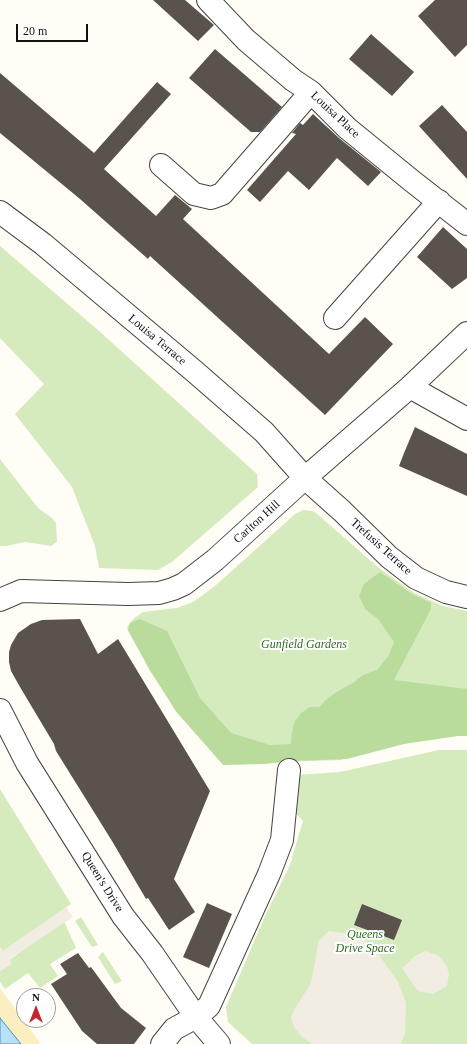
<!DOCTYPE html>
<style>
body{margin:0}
#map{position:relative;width:467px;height:1044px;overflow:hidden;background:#fffdf5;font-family:"Times New Roman",serif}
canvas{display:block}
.north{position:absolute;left:16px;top:988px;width:40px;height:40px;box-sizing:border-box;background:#fff;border:1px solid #a0a0a0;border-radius:50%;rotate:0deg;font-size:11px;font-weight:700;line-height:16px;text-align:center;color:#111}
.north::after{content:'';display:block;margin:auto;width:14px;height:18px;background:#c4262e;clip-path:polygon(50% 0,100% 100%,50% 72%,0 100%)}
.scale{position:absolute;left:16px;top:24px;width:72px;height:18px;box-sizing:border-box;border:2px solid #111;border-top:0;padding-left:5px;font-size:12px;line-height:14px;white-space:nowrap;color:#111;-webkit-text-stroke:3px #fff;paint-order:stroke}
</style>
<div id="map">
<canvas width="467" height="1044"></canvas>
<div class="north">N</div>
<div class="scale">20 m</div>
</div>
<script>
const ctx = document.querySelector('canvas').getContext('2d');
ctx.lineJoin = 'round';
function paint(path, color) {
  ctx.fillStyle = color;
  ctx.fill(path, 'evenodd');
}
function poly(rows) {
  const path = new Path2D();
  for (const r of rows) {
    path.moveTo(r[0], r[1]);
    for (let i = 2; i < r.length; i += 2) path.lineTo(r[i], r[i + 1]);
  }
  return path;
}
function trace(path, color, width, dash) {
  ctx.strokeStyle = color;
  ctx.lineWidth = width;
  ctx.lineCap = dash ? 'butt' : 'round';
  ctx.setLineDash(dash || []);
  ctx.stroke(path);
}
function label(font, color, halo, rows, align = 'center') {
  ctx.font = font + ' "Times New Roman",serif';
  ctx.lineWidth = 4;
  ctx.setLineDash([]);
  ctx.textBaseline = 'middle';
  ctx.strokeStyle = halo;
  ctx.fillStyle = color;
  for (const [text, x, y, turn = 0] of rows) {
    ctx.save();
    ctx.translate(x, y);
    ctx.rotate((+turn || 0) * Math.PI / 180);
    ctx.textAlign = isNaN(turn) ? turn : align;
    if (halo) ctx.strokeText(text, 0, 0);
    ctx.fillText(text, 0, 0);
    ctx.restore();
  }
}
const green = poly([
 [0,246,98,330,257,474,258,487,172,562,158,570,99,568,95,546,72,487,15,414,44,384,0,338],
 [0,459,38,508,52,518,56,523,57,542,51,546,25,542,6,546,0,546],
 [303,510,312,511,316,513,379,568,414,593,443,606,467,611,467,689,367,728,342,760,223,764,176,712,128,631,127,627,133,619,143,612,177,608,193,602,200,597,215,586,295,514],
 [439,750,467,750,467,1044,252,1044,228,1022,226,1007,265,916,290,865,297,841,303,821,292,809,297,775,340,772],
 [0,789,71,904,3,951,0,947],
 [81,917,98,945,92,947,75,921],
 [64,921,76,948,50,964,58,976,40,988,28,973,5,989,0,982,0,971,11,964,9,960],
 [103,952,122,981,115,984,98,957]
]);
const forest = poly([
 [380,572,412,594,431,603,431,609,394,680,467,689,467,736,458,736,404,744,347,759,291,761,265,764,223,765,176,711,149,669,128,630,130,623,140,619,167,631,200,698,231,733,270,745,291,744,292,732,295,721,301,713,310,707,319,707,327,699,335,693,356,681,357,679,363,675,378,669,389,655,394,642,378,619,365,609,359,596,364,584]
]);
const sand = poly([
 [0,988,41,1044,0,1044]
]);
const plaza = poly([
 [66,907,73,917,9,959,12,964,0,971,0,947,3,951],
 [329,931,344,933,365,940,376,951,389,969,398,982,406,1003,405,1033,401,1044,312,1044,302,1037,294,1027,291,1018,294,1010,311,983,319,940],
 [425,951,439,956,446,965,449,973,447,986,433,994,418,991,410,980,402,968,415,956]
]);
const water = poly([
 [0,1018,21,1044,0,1044,0,1018]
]);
const building = poly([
 [153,0,185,0,214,25,198,41],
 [435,0,467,0,467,45,455,57,418,16],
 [371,34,414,72,392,96,349,59],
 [215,49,282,107,260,132,251,132,189,78],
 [0,73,94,153,157,82,171,94,104,169,156,216,175,195,192,209,183,219,329,354,365,317,393,344,325,415,150,256,148,259,80,199,0,133],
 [442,105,467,132,467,179,419,126],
 [313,114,339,138,381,172,368,186,337,158,309,190,288,171,260,202,247,190,296,134,292,133,300,123,303,125],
 [443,227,467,249,467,278,452,289,417,257],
 [415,427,467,454,467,496,399,466,404,453],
 [80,619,98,654,118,639,210,791,174,879,195,912,169,930,148,898,146,899,112,841,56,751,54,744,20,687,11,671,9,662,9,652,11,645,18,633,31,624,42,620],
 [207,903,232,914,209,968,183,957],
 [362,904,402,920,394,940,354,925],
 [78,953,89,968,91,967,121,1008,146,1028,134,1044,97,1044,82,1031,51,984,67,974,60,964]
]);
const minor = poly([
 [208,0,246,40,293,80,311,92,347,128,412,181,467,224],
 [161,165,194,194,211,198,222,194,311,92],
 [0,212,43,244,194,371,264,432,305,478,342,511,389,557,416,578,446,592,467,597],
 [335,318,439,201],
 [410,387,467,419],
 [0,600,21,591,128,594,159,593,173,589,184,584,215,560,305,478,410,387,467,333],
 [0,710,27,763,123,916,152,953,196,1017,219,1044],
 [162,1044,174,1029,196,1017,209,1006,269,874,282,840,289,770]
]);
const streetNames = [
 ["Louisa Place",335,115,43],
 ["Louisa Terrace",157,340,40],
 ["Carlton Hill",257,522,-42],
 ["Trefusis Terrace",381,547,42],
 ["Queen's Drive",102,882,58]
];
const parkNames = [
 ["Gunfield Gardens",304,645],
 ["Queens",365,935],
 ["Drive Space",365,949]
];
paint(green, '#d5ebbd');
paint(forest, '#b9dc9c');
paint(sand, '#fbeec1');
paint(plaza, '#f1ede2');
paint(water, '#b9e0f7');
trace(water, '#3f96cf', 1);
paint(building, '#5a524d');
trace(minor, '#444', 24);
trace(minor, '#fff', 22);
label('12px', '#111', '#fff', streetNames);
label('italic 12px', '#2f6b1f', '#fff', parkNames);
</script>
